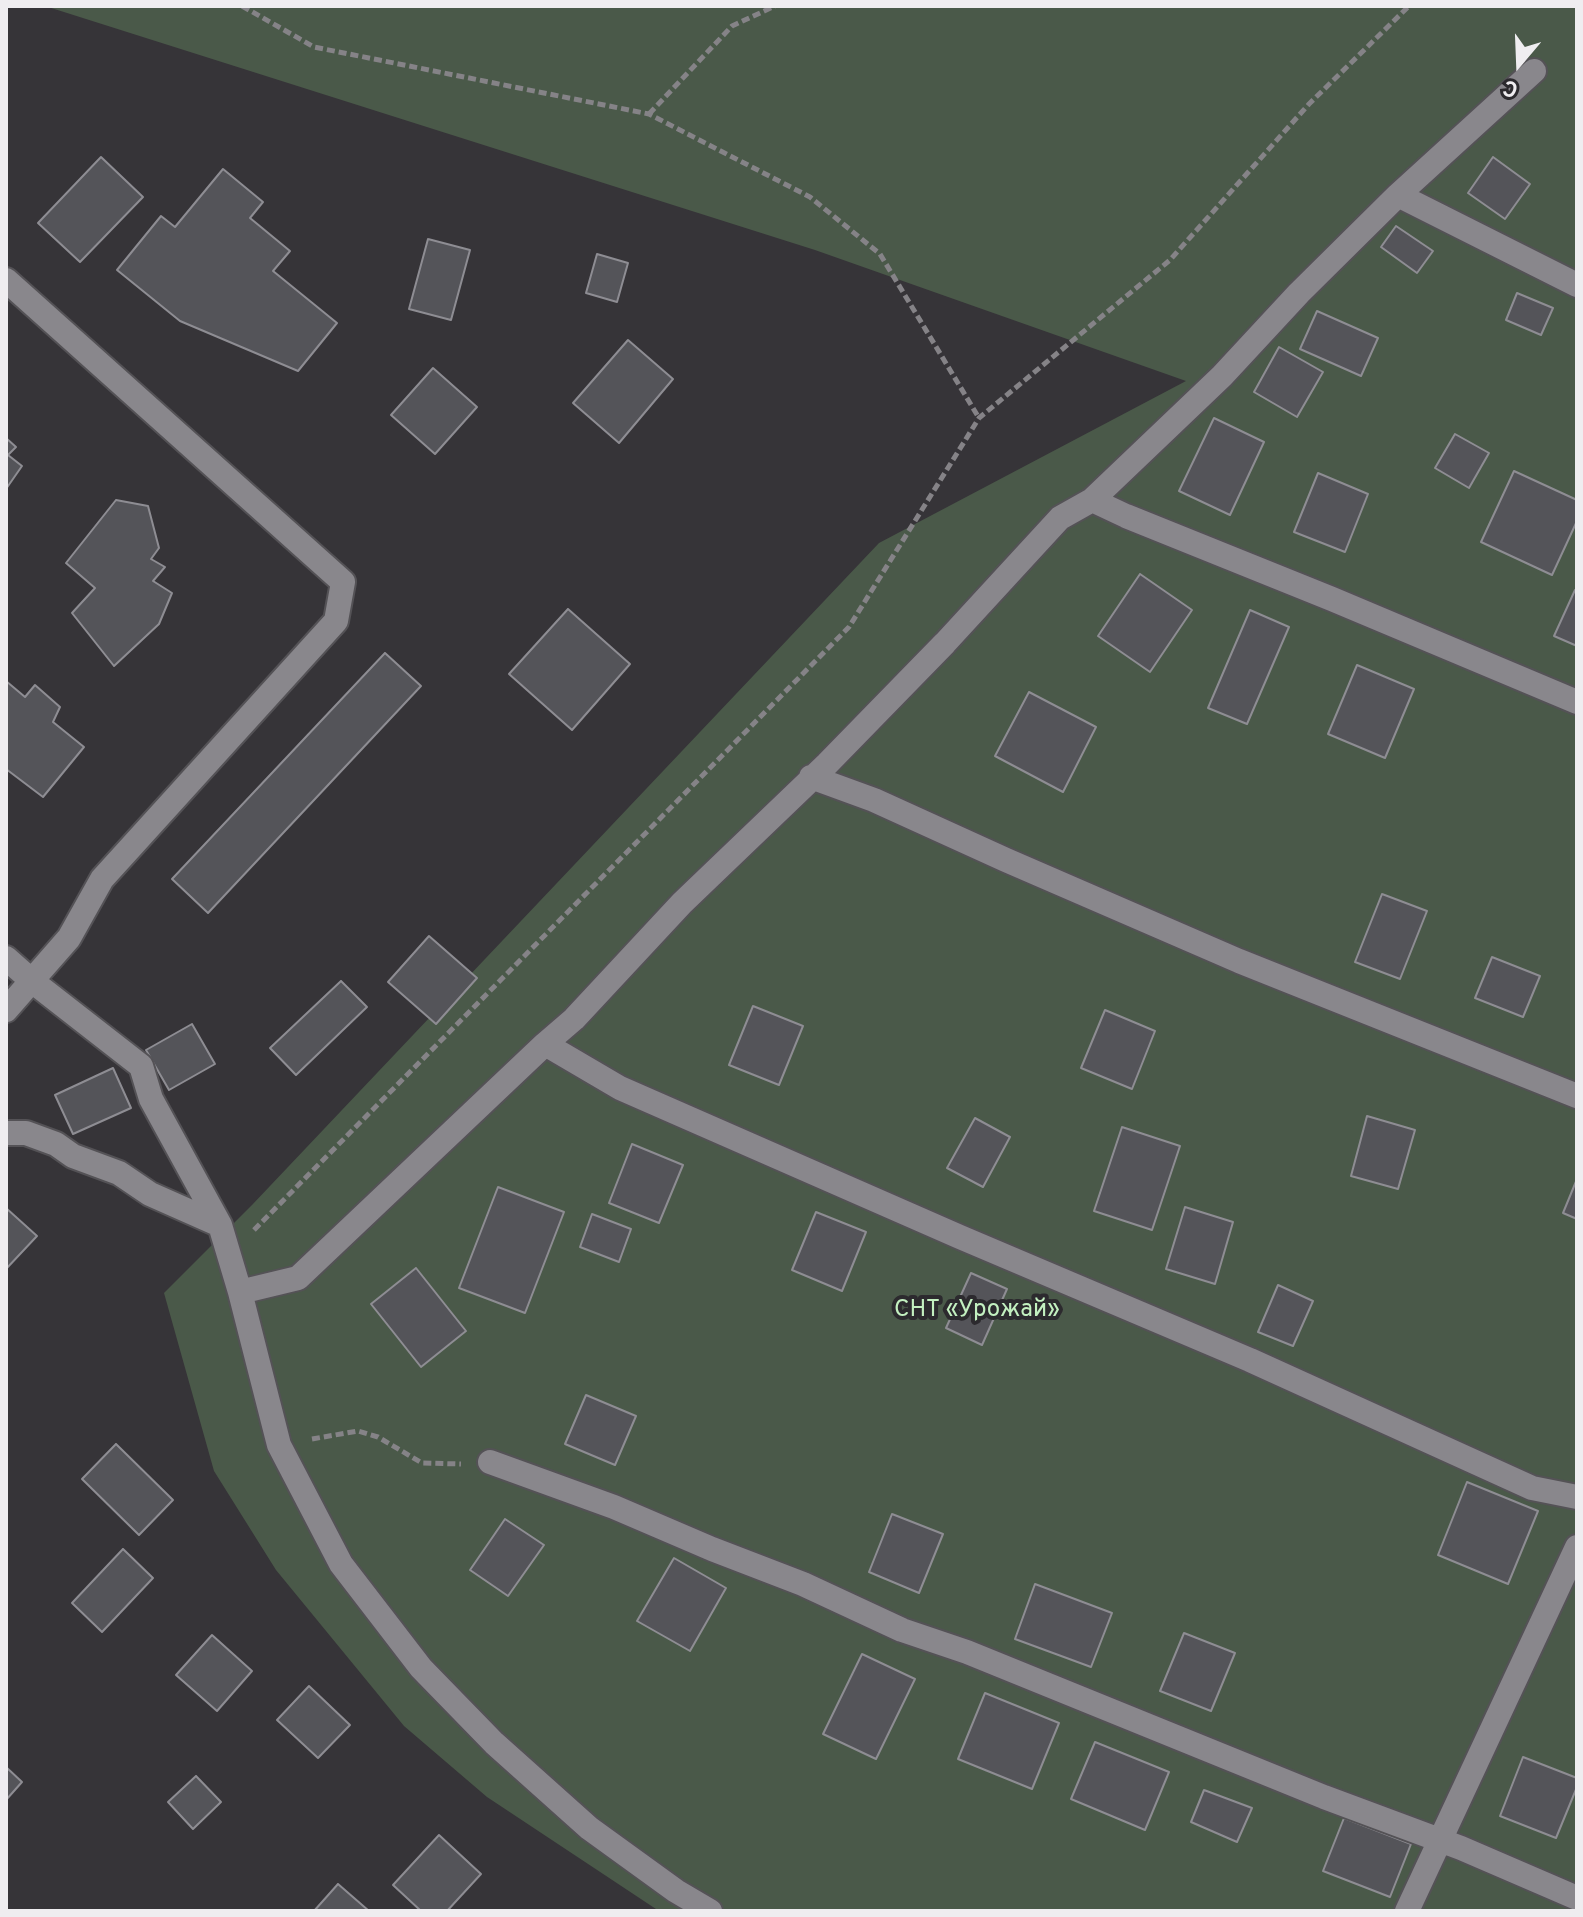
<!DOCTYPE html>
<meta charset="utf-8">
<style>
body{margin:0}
#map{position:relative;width:1583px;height:1917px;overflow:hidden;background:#363438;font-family:Overpass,sans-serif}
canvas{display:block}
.frame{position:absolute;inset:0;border:8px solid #efedf0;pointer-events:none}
.north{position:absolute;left:1479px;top:24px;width:80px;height:80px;-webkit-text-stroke:6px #2c2a2e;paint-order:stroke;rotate:199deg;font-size:22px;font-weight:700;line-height:32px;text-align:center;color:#efedf0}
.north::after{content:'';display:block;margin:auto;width:28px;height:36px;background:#efedf0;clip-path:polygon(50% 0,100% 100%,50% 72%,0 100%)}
</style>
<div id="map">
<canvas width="1583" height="1917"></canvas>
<div class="frame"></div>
<div class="north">С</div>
</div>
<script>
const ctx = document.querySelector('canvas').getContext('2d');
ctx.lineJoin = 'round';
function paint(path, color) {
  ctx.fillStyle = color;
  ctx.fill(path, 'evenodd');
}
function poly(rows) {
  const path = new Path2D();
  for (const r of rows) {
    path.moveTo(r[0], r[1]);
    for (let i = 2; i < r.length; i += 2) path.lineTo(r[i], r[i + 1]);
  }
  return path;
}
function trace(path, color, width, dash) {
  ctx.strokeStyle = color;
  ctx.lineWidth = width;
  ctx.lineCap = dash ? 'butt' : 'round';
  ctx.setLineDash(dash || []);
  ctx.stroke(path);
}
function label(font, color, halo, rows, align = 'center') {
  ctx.font = font + ' Overpass,sans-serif';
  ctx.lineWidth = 8;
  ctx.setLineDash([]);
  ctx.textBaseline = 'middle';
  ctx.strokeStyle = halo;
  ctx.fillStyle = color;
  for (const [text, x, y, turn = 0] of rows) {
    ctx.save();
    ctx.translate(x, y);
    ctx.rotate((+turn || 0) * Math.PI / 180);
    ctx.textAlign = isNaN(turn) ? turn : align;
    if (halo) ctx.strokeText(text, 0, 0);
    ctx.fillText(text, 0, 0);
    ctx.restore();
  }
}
const green = poly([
 [45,6,1577,6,1577,1911,659,1911,487,1797,404,1726,276,1570,214,1471,164,1293,252,1205,879,543,1186,381,815,250]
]);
const building = poly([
 [101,157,143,197,80,262,38,223,101,157],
 [1493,157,1530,184,1505,219,1468,193,1493,157],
 [223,169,263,202,250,218,290,251,273,271,337,323,298,371,180,321,117,270,161,216,175,227,223,169],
 [1396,226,1433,251,1417,273,1381,247,1396,226],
 [428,239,470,250,451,320,409,309,428,239],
 [597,254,628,263,617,302,586,293,597,254],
 [1517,293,1553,308,1541,335,1506,320,1517,293],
 [1317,311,1378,338,1361,376,1300,349,1317,311],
 [628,340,673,379,619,443,573,403,628,340],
 [1279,347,1323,372,1297,417,1254,392,1279,347],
 [433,368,477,407,435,454,391,415,433,368],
 [1214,418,1264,442,1230,515,1179,491,1214,418],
 [1455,434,1489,453,1469,488,1435,468,1455,434],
 [6,438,16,447,8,455,22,466,6,489,6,438],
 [1514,471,1577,500,1577,521,1552,575,1481,542,1514,471],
 [1318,473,1368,494,1345,552,1294,532,1318,473],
 [116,500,148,506,159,548,151,559,165,567,153,581,172,593,159,624,114,666,72,613,95,588,66,563,116,500],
 [1140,574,1192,610,1150,672,1098,636,1140,574],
 [1575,590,1577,591,1577,646,1554,636,1575,590],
 [568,609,630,664,572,730,509,674,568,609],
 [1250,610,1289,627,1247,724,1208,708,1250,610],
 [385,653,421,686,208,913,172,879,385,653],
 [1357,665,1414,689,1385,758,1328,734,1357,665],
 [6,681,25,697,35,685,60,707,53,722,84,747,43,797,6,769,6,681],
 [1029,692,1096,727,1063,792,995,756,1029,692],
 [1382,894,1427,911,1400,979,1355,962,1382,894],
 [429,936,477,978,436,1024,388,982,429,936],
 [1492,957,1540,976,1523,1017,1475,998,1492,957],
 [341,981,367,1007,296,1075,270,1048,341,981],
 [753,1006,803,1026,779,1085,729,1065,753,1006],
 [1105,1010,1155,1031,1132,1089,1081,1068,1105,1010],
 [192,1024,215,1064,169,1090,146,1050,192,1024],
 [113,1068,131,1108,73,1134,55,1095,113,1068],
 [1367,1116,1415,1130,1398,1189,1351,1176,1367,1116],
 [975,1118,1010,1137,983,1187,947,1168,975,1118],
 [1122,1127,1180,1146,1152,1230,1094,1211,1122,1127],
 [632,1144,683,1165,659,1223,609,1203,632,1144],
 [1577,1179,1577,1219,1563,1213,1577,1179],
 [498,1187,564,1212,525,1313,459,1288,498,1187],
 [1185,1207,1233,1222,1215,1284,1166,1269,1185,1207],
 [6,1208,37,1236,6,1269,6,1208],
 [816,1212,866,1232,842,1291,792,1270,816,1212],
 [592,1214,631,1229,619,1262,580,1247,592,1214],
 [416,1268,466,1331,421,1367,371,1304,416,1268],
 [971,1273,1007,1289,982,1345,946,1328,971,1273],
 [1278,1285,1313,1301,1293,1346,1258,1332,1278,1285],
 [586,1395,636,1416,615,1465,565,1444,586,1395],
 [116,1444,173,1500,139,1535,82,1479,116,1444],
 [1467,1482,1538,1511,1508,1584,1438,1555,1467,1482],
 [892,1514,943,1534,919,1593,869,1572,892,1514],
 [505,1519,544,1545,508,1596,470,1570,505,1519],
 [123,1549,153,1578,102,1632,72,1603,123,1549],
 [674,1558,726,1588,690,1651,637,1621,674,1558],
 [1035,1584,1112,1613,1091,1667,1015,1639,1035,1584],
 [1184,1633,1235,1653,1211,1711,1160,1691,1184,1633],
 [212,1635,252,1671,217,1711,176,1675,212,1635],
 [862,1654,915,1679,876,1759,823,1734,862,1654],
 [309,1686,350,1725,318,1758,277,1720,309,1686],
 [985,1693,1059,1723,1032,1789,958,1759,985,1693],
 [1095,1742,1169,1772,1145,1830,1071,1799,1095,1742],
 [1523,1757,1577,1778,1577,1787,1556,1838,1500,1816,1523,1757],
 [6,1767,22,1782,6,1800,6,1767],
 [196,1776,221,1802,193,1829,168,1802,196,1776],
 [1204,1790,1252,1808,1237,1842,1191,1822,1204,1790],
 [1344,1818,1411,1844,1390,1897,1323,1871,1344,1818],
 [439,1835,481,1874,447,1911,421,1911,393,1885,439,1835],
 [338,1884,369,1911,314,1911,338,1884]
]);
const path = poly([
 [242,6,314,47,649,114,810,197,880,254,979,418],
 [649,114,732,26,775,6],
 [254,1230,849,627,979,418,1170,260,1309,104,1409,6],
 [312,1439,358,1431,378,1437,422,1463,461,1464]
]);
const minor = poly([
 [1398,195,1534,71],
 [6,280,343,582,336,621,102,879,69,938,6,1010],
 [1092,500,1126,516,1332,599,1577,702],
 [811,777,874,800,1006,860,1239,961,1577,1096],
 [6,958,32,981,141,1066,151,1099,220,1225,240,1292,279,1445,341,1564,421,1668,494,1743,589,1828,676,1891,710,1911],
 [545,1044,620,1088,960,1237,1250,1360,1532,1488,1577,1497],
 [6,1133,26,1133,56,1144,73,1156,119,1173,150,1194,220,1225],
 [240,1292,298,1278,545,1044,574,1019,682,903,827,764,945,643,1060,518,1092,500,1222,376,1299,293,1398,195,1577,285],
 [490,1462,614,1507,712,1549,803,1584,902,1630,967,1652,1324,1797,1461,1848,1577,1898],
 [1407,1911,1577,1547]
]);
const parkNames = [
 ["СНТ «Урожай»",977,1311]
];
paint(green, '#4a5949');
paint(building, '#545459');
trace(building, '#8e8d93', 2);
trace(minor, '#545256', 28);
trace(path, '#858387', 5, [8, 4]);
trace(minor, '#89878c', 24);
label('24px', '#c3f0c0', '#2c2a2e', parkNames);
</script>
